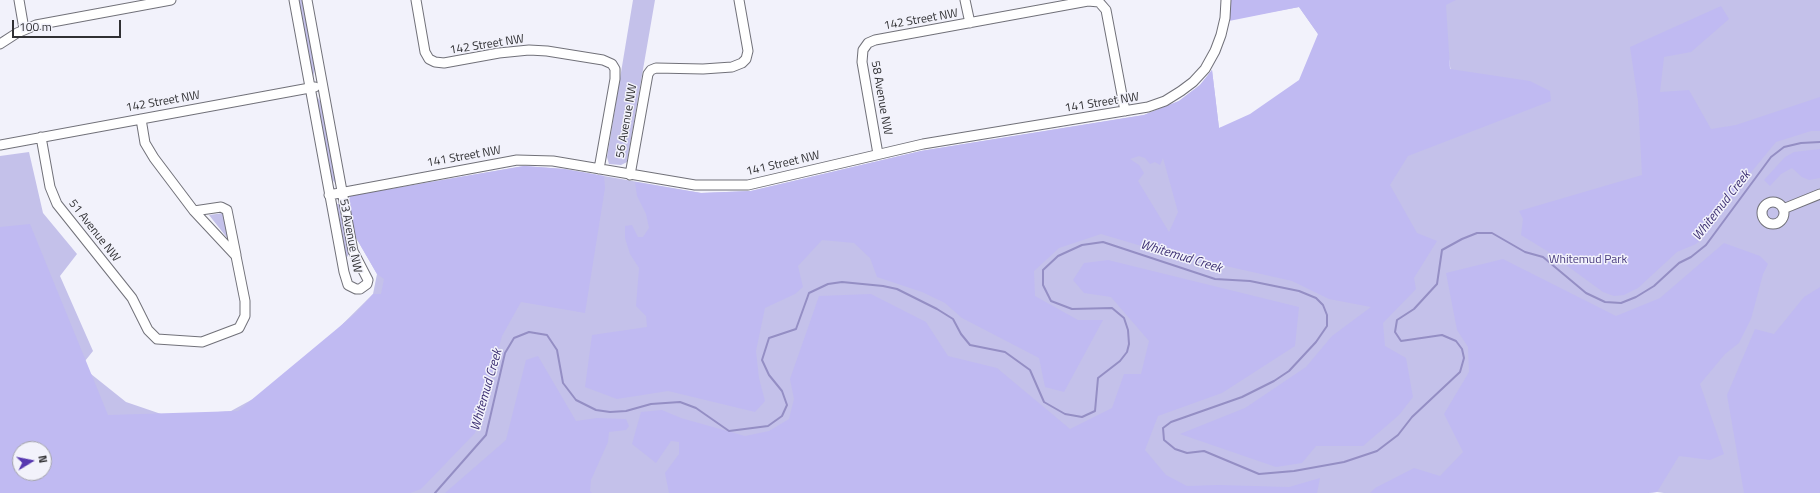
<!DOCTYPE html>
<style>
body{margin:0}
#map{position:relative;width:1820px;height:493px;overflow:hidden;background:#f2f2fb;font-family:"Titillium Web",sans-serif}
canvas{display:block}
.north{position:absolute;left:12px;top:441px;width:40px;height:40px;box-sizing:border-box;background:#f2f2fb;border:1px solid #a4a4ab;border-radius:50%;rotate:80deg;font-size:11px;font-weight:700;line-height:16px;text-align:center;color:#303033}
.north::after{content:'';display:block;margin:auto;width:14px;height:18px;background:#5738b0;clip-path:polygon(50% 0,100% 100%,50% 72%,0 100%)}
.scale{position:absolute;left:12px;top:20px;width:109px;height:18px;box-sizing:border-box;border:2px solid #303033;border-top:0;padding-left:5px;font-size:12px;line-height:14px;white-space:nowrap;color:#303033;-webkit-text-stroke:3px #f2f2fb;paint-order:stroke}
</style>
<div id="map">
<canvas width="1820" height="493"></canvas>
<div class="north">N</div>
<div class="scale">100 m</div>
</div>
<script>
const ctx = document.querySelector('canvas').getContext('2d');
ctx.lineJoin = 'round';
function paint(path, color) {
  ctx.fillStyle = color;
  ctx.fill(path, 'evenodd');
}
function poly(rows) {
  const path = new Path2D();
  for (const r of rows) {
    if (r.length === 3) {
      path.moveTo(r[0] + r[2], r[1]);
      path.arc(r[0], r[1], r[2], 0, 2 * Math.PI);
      continue;
    }
    path.moveTo(r[0], r[1]);
    for (let i = 2; i < r.length; i += 2) path.lineTo(r[i], r[i + 1]);
  }
  return path;
}
function trace(path, color, width, dash) {
  ctx.strokeStyle = color;
  ctx.lineWidth = width;
  ctx.lineCap = dash ? 'butt' : 'round';
  ctx.setLineDash(dash || []);
  ctx.stroke(path);
}
function label(font, color, halo, rows, align = 'center') {
  ctx.font = font + ' "Titillium Web",sans-serif';
  ctx.lineWidth = 3;
  ctx.setLineDash([]);
  ctx.textBaseline = 'middle';
  ctx.strokeStyle = halo;
  ctx.fillStyle = color;
  for (const [text, x, y, turn = 0] of rows) {
    ctx.save();
    ctx.translate(x, y);
    ctx.rotate((+turn || 0) * Math.PI / 180);
    ctx.textAlign = isNaN(turn) ? turn : align;
    if (halo) ctx.strokeText(text, 0, 0);
    ctx.fillText(text, 0, 0);
    ctx.restore();
  }
}
const green = poly([
 [298,0,302,0,315,69,313,77],
 [633,0,655,0,627,162,621,165,609,164,607,157],
 [1229,0,1820,0,1820,493,1664,493,1657,492,1648,493,0,493,0,156,29,152,43,213,77,254,60,276,93,351,81,366,126,402,167,416,231,411,284,382,373,294,377,274,355,236,350,196,524,166,564,169,701,193,751,191,921,151,1144,115,1179,101,1200,85,1212,70,1219,128,1451,73,1441,3,1318,34,1299,7,1233,19],
 [20,449,44,449,44,473,20,473],
 [316,95,322,104,336,182,335,183,331,178],
 [336,204,339,204,340,206,349,254,347,257,345,256],
 [224,213,228,239,209,215]
]);
const forest = poly([
 [1229,0,1456,0,1446,5,1450,69,1530,81,1550,91,1551,101,1408,156,1390,185,1417,233,1437,241,1414,278,1416,289,1383,323,1385,346,1406,358,1413,397,1399,415,1363,446,1316,446,1302,463,1276,467,1180,434,1245,408,1306,367,1332,336,1371,307,1329,299,1292,281,1155,250,1101,234,1059,248,1034,271,1035,296,1078,320,1103,320,1064,392,1045,387,1039,358,962,318,945,303,922,292,877,277,870,258,854,243,822,240,798,266,803,287,795,294,765,308,756,351,759,378,765,401,755,412,668,391,617,399,585,387,592,335,647,327,646,316,636,306,639,268,630,254,625,238,625,226,632,225,638,237,643,237,649,228,646,214,637,196,635,182,701,193,751,191,921,151,1144,115,1179,101,1200,85,1212,70,1219,128,1250,114,1299,80,1318,34,1299,7,1229,21],
 [1139,156,1145,158,1150,164,1155,162,1160,165,1163,158,1178,212,1169,232,1138,181,1144,173,1139,165,1130,159],
 [1721,6,1729,19,1691,52,1664,57,1660,92,1689,90,1711,129,1736,125,1820,97,1820,131,1811,131,1776,142,1748,176,1707,234,1696,244,1677,252,1638,288,1624,295,1614,296,1603,292,1547,251,1521,235,1523,219,1519,211,1642,175,1638,101,1630,47],
 [1820,149,1820,178,1809,180,1802,177,1792,168,1781,174,1770,186,1764,180,1785,157,1794,152],
 [524,166,564,169,604,176,605,188,585,313,521,302,502,336,475,433,421,489,410,493,0,493,0,227,30,224,108,415,238,411,356,313,373,294,381,294,384,279,377,274,355,236,348,203,350,196],
 [20,449,44,449,44,473,20,473],
 [1724,243,1760,256,1768,264,1763,274,1751,319,1739,343,1725,354,1700,384,1724,454,1710,460,1679,456,1657,492,1648,493,1370,493,1375,488,1414,468,1440,476,1463,452,1444,414,1469,372,1468,347,1457,330,1446,273,1503,259,1616,316,1660,298],
 [1108,260,1299,307,1295,346,1222,393,1158,416,1145,450,1166,475,1187,486,1218,485,1289,487,1320,478,1317,493,669,493,665,473,679,454,679,442,671,441,656,463,632,444,641,412,662,410,681,418,745,436,769,431,789,419,794,399,790,379,819,296,871,294,926,322,948,356,997,368,1070,429,1112,408,1124,374,1141,374,1149,341,1111,297,1084,293,1073,280,1084,263],
 [1820,287,1820,493,1744,493,1727,395,1755,329,1774,334,1804,297],
 [538,356,576,421,597,418,626,419,629,426,626,430,609,432,608,442,591,480,590,491,592,493,445,493,506,440,526,360]
]);
const stream = poly([
 [435,493,486,435,505,353,514,338,529,332,547,335,557,350,563,383,576,400,596,410,610,412,626,411,651,404,680,402,696,408,729,431,768,426,782,416,787,405,782,391,769,375,762,360,769,338,796,329,809,293,828,284,842,282,883,286,897,289,937,309,953,319,961,334,970,345,1005,352,1030,370,1044,402,1065,414,1082,417,1095,411,1098,378,1120,361,1127,352,1129,344,1128,330,1124,318,1112,308,1072,309,1051,301,1043,285,1043,270,1058,256,1082,245,1103,242,1215,279,1250,281,1299,291,1316,298,1323,305,1327,315,1327,326,1316,342,1289,371,1274,381,1242,397,1171,422,1163,428,1164,440,1175,449,1187,453,1204,451,1259,474,1294,471,1344,462,1377,451,1398,435,1412,417,1460,372,1464,358,1462,349,1456,341,1442,335,1401,341,1395,332,1397,320,1414,309,1437,284,1442,250,1462,239,1477,233,1492,233,1525,252,1543,257,1586,293,1605,302,1621,303,1636,297,1654,286,1679,263,1691,257,1706,245,1771,157,1784,147,1801,143,1820,142]
]);
const minor = poly([
 [19,0,24,29],
 [294,0,344,272,348,285,356,289,360,289,367,284,368,280,353,251,307,0],
 [416,0,425,52,429,59,435,62,444,63,499,53,529,50,547,51,603,60,612,64,615,69,615,79,599,169],
 [965,0,970,23],
 [0,44,17,33,36,25,171,0],
 [41,137,50,187,57,204,132,298,148,330,157,339,202,342,239,328,245,316,245,301,236,256,194,211,154,158,145,143,141,119],
 [0,145,315,87],
 [878,154,862,62,863,50,868,43,875,40,1088,1,1099,2,1106,10,1125,111],
 [630,175,648,74,651,70,656,68,703,69,732,67,742,63,746,59,748,51,739,0],
 [329,195,517,160,553,161,695,185,748,185,923,144,1148,107,1165,101,1181,91,1193,82,1205,69,1215,51,1221,35,1225,18,1226,0],
 [1773,213,11],
 [1783,209,1820,194],
 [194,211,221,207,227,210,236,255]
]);
const streetNames = [
 ["142 Street NW",921,20,-10],
 ["142 Street NW",487,45,-9],
 ["58 Avenue NW",881,98,80],
 ["142 Street NW",163,102,-10],
 ["141 Street NW",1102,103,-9],
 ["56 Avenue NW",627,121,-80],
 ["141 Street NW",464,157,-10],
 ["141 Street NW",783,164,-13],
 ["51 Avenue NW",94,231,52],
 ["53 Avenue NW",350,236,79]
];
const parkNames = [
 ["Whitemud Park",1588,260]
];
const waterNames = [
 ["Whitemud Creek",1722,206,-52],
 ["Whitemud Creek",1181,257,17],
 ["Whitemud Creek",487,390,-74]
];
paint(green, '#c4c1ea');
paint(forest, '#c0baf2');
trace(stream, '#948ec4', 2);
trace(minor, '#717179', 11);
trace(minor, '#fff', 9);
label('12px', '#303033', '#f2f2fb', streetNames);
label('12px', '#483b7e', '#f2f2fb', parkNames);
label('italic 13px', '#3f3274', '#f2f2fb', waterNames);
</script>
